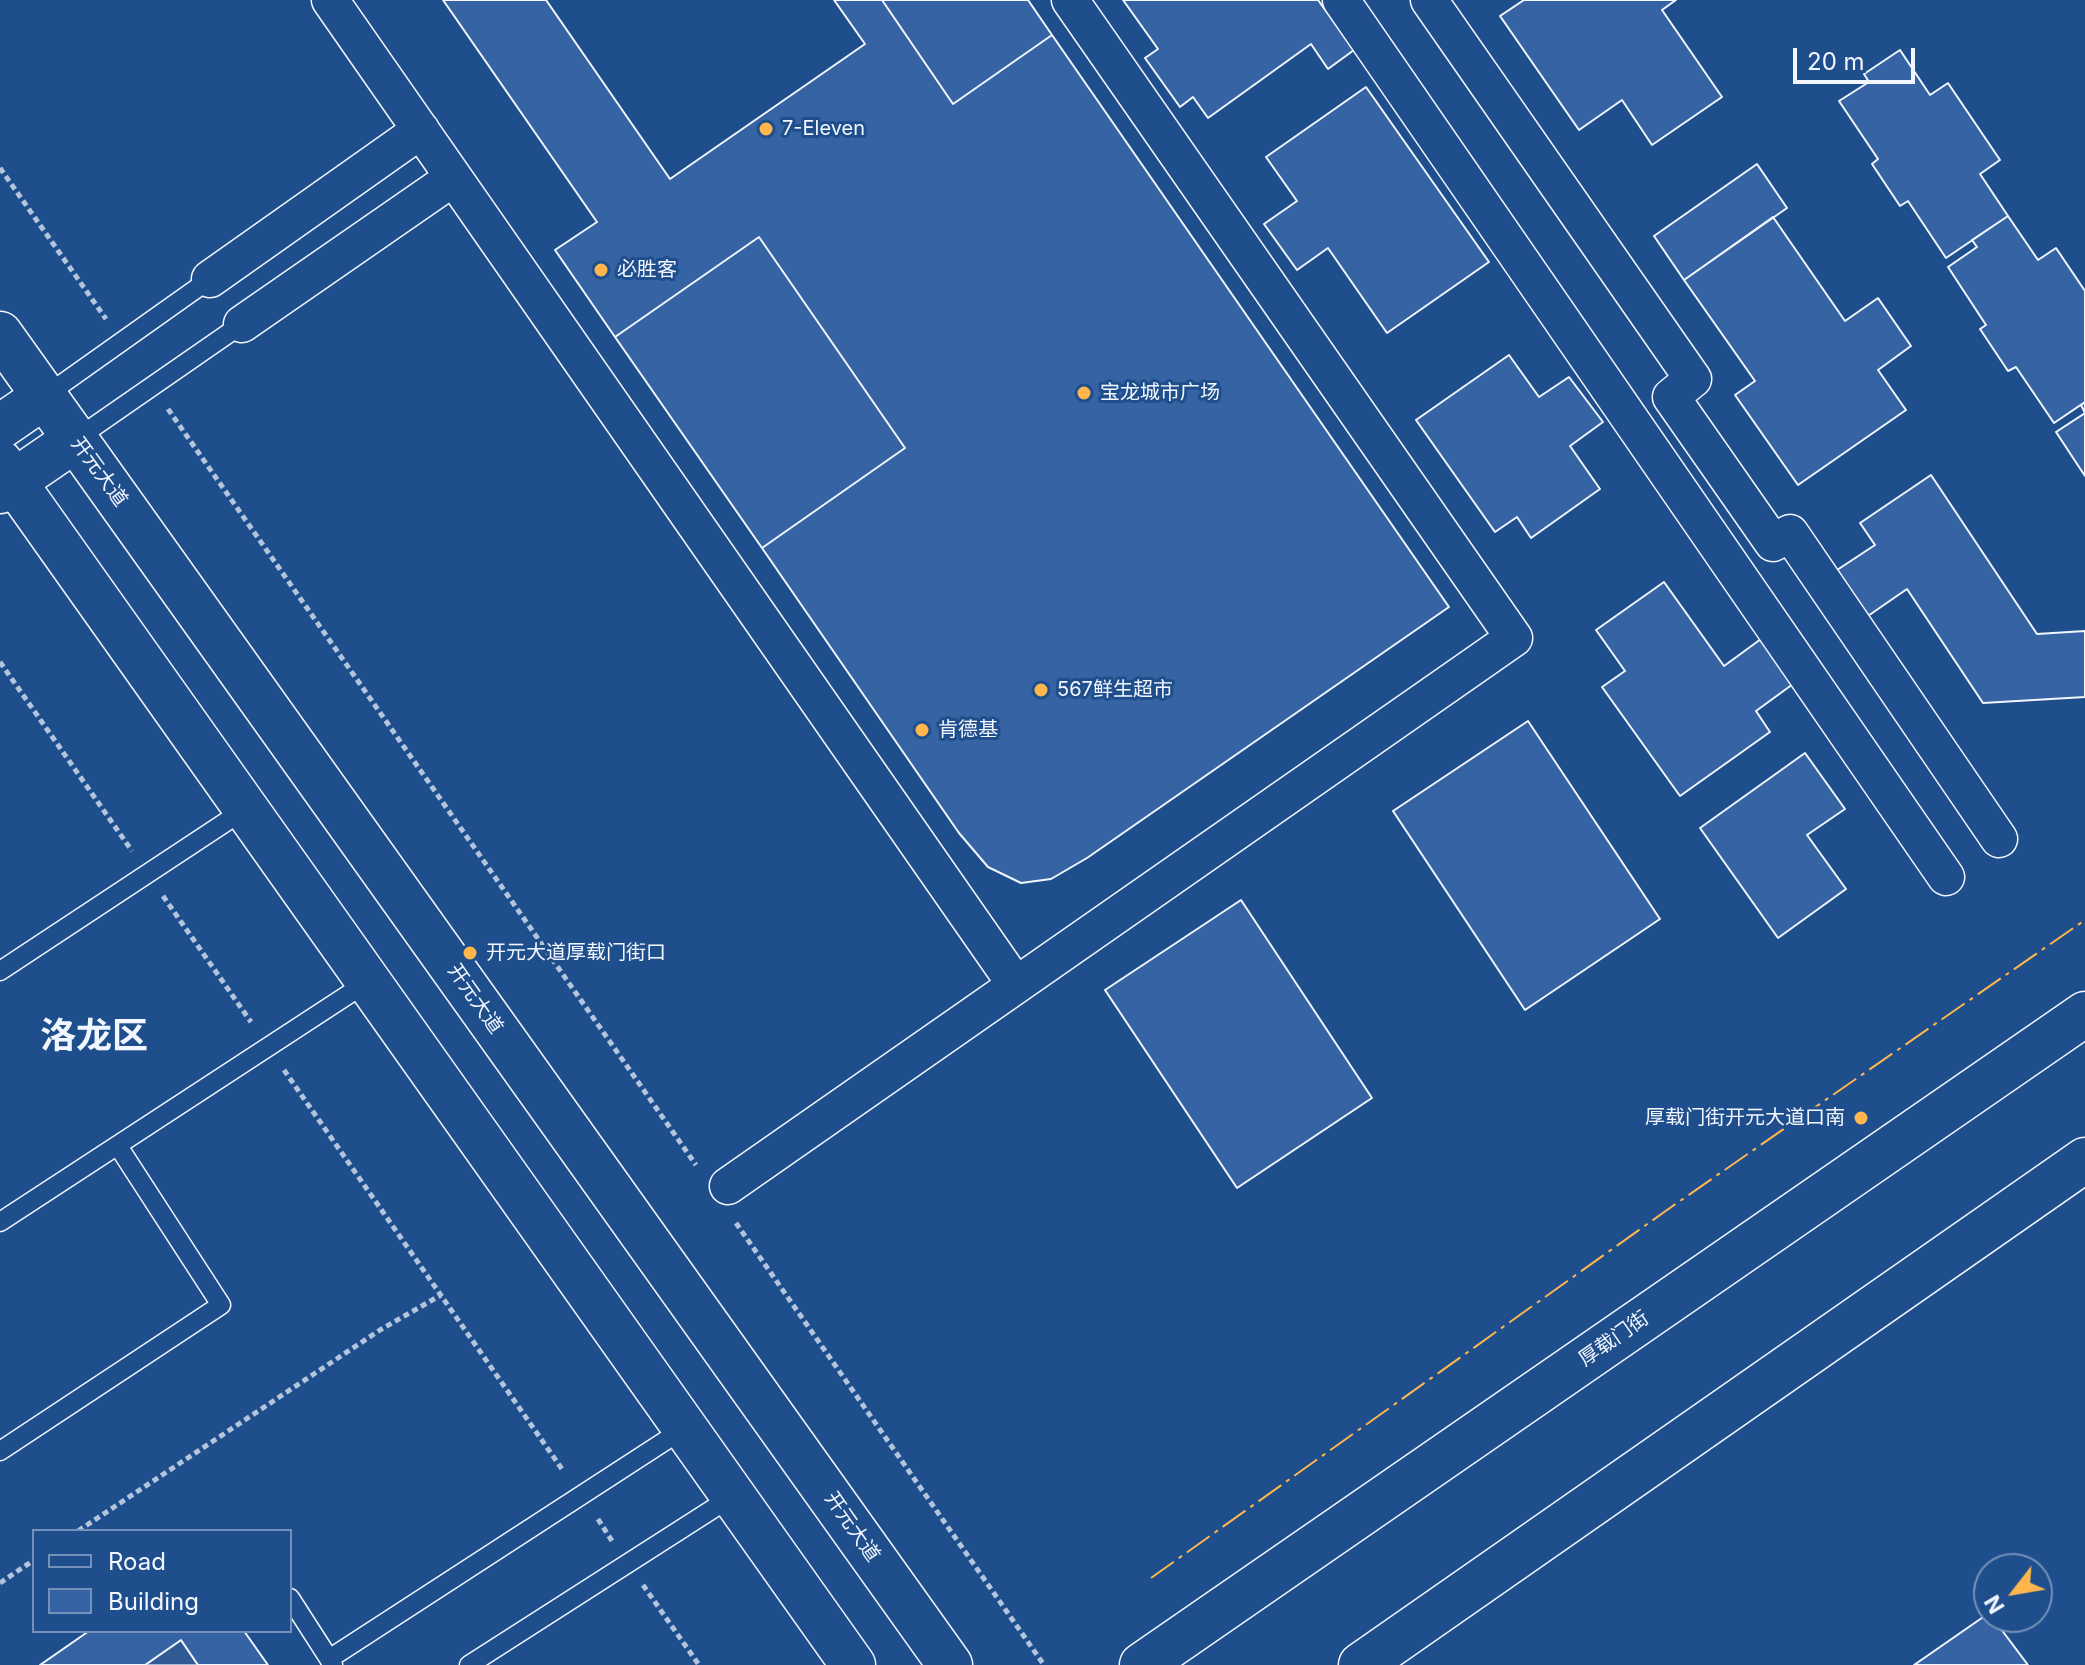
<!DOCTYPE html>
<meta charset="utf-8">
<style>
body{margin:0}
#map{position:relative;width:2085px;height:1665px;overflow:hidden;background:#1f4e8c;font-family:Inter,sans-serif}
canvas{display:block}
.legend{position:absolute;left:32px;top:1529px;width:260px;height:104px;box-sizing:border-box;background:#1f4e8c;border:2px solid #7391ba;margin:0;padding:10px 14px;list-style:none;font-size:24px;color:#f2f6ff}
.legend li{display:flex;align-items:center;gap:16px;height:40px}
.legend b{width:40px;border:2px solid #7391ba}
.north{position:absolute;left:1973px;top:1553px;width:80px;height:80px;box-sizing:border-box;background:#1f4e8c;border:2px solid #7391ba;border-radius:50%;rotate:239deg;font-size:22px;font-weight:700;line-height:32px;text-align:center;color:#f2f6ff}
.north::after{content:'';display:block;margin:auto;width:28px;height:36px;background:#ffb74d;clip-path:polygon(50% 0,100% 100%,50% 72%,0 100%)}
.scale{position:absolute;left:1793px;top:48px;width:122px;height:36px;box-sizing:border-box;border:4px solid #f2f6ff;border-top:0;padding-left:10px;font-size:24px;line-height:28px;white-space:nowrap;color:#f2f6ff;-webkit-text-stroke:6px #1f4e8c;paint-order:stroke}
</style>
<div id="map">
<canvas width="2085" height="1665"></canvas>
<ul class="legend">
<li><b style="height:10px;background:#1f4e8c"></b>Road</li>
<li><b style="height:22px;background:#3563a3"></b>Building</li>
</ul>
<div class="north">N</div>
<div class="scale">20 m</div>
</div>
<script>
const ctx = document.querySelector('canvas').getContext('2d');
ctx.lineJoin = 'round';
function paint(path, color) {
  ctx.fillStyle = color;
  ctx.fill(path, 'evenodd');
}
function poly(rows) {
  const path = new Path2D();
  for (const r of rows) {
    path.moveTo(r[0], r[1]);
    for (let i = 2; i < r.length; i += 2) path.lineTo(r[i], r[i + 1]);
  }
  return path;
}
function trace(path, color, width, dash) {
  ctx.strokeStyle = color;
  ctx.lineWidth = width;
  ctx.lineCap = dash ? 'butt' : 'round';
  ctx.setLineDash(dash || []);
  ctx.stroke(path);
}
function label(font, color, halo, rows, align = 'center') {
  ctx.font = font + ' Inter,"Noto Sans SC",sans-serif';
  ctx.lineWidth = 6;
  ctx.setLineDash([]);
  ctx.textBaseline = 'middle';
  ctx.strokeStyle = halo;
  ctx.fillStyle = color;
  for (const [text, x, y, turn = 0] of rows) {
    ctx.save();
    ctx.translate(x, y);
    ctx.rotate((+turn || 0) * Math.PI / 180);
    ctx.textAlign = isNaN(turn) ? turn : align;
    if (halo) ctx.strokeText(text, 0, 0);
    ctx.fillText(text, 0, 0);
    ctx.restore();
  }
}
const built = poly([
 [181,1640,198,1665,145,1665,181,1640]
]);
const building = poly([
 [443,0,546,0,670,179,865,44,834,0,882,0,953,104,1052,35,1449,607,1087,858,1051,879,1021,883,988,867,959,833,762,548,905,448,759,237,615,337,555,250,597,222,443,0],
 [882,0,1028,0,1052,35,953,104,882,0],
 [1123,0,1318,0,1354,50,1328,69,1311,44,1208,118,1193,97,1180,107,1145,58,1158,49,1123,0],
 [1524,0,1676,0,1662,10,1722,97,1652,145,1622,100,1579,130,1500,16,1524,0],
 [1900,50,1930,95,1948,83,2000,160,1980,174,2008,216,1946,258,1908,201,1900,206,1872,164,1878,159,1839,101,1869,82,1864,74,1900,50],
 [1366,87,1489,262,1387,333,1328,248,1297,270,1264,224,1297,201,1266,157,1366,87],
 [1757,164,1787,208,1684,280,1654,236,1757,164],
 [2008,216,2038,260,2056,248,2085,291,2085,402,2054,423,2016,367,2008,371,1980,329,1986,325,1948,267,1977,247,1972,240,2008,216],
 [1773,217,1845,321,1878,298,1911,346,1878,370,1906,410,1798,485,1735,395,1755,381,1684,280,1773,217],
 [759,237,905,448,762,548,615,337,759,237],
 [1509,355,1539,397,1569,377,1603,422,1570,446,1600,489,1531,538,1517,517,1495,532,1416,420,1509,355],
 [2085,402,2085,476,2056,432,2085,413,2081,405,2085,402],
 [1931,475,2037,634,2085,631,2085,697,1983,703,1907,589,1865,618,1834,572,1875,545,1860,523,1931,475],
 [1664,582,1724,666,1761,639,1793,684,1756,711,1770,732,1680,796,1602,687,1625,671,1596,630,1664,582],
 [1528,721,1660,919,1525,1010,1393,811,1528,721],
 [1805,753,1845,809,1807,835,1846,889,1778,938,1700,828,1805,753],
 [1241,900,1372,1098,1237,1188,1105,990,1241,900],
 [1989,1613,2028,1665,1914,1665,1989,1613],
 [89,1631,244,1631,268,1665,198,1665,181,1640,145,1665,40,1665,89,1631]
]);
const path = poly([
 [0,168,106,319],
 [168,409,696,1165],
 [0,662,132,851],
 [163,896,251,1022],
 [284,1070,564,1472],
 [736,1223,1044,1665],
 [598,1519,612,1541],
 [78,1531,380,1330,441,1295],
 [0,1583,34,1560],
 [643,1585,699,1665]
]);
const lane = poly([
 [45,396,210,279],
 [76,439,242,324],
 [0,971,247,808],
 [0,1222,369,981],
 [0,1451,221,1305,118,1146],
 [290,1598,333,1665],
 [329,1659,685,1428],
 [469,1665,733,1496]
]);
const street = poly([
 [330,0,1016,985],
 [1341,0,1946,877],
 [1429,0,1693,379,1671,397,1773,543,1790,533,1999,839],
 [210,279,421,130],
 [242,324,453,178],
 [728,1186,1514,638,1070,0]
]);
const secondary = poly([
 [0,427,45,396],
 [0,491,76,439],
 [1142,1665,2085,1014],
 [1361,1665,2085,1160]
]);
const primary = poly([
 [0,334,950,1665],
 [0,462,853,1665]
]);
const power = poly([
 [1151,1578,1667,1210,2085,920]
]);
const markers = [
 [766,129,8,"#ffb74d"],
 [601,270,8,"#ffb74d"],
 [1084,393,8,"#ffb74d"],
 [1041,690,8,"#ffb74d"],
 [922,730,8,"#ffb74d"],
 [470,953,8,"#ffb74d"],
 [1861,1118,8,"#ffb74d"]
];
const poiNames = [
 ["7-Eleven",782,129],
 ["必胜客",617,270],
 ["宝龙城市广场",1100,393],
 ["567鲜生超市",1057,690],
 ["肯德基",938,730],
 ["开元大道厚载门街口",486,953],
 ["厚载门街开元大道口南",1845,1118,"right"]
];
const streetNames = [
 ["开元大道",99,472,54],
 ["开元大道",475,999,55],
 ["厚载门街",1614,1339,-35],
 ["开元大道",852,1527,55]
];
const townNames = [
 ["洛龙区",94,1037]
];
paint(built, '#305b95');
trace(built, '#a8bbd7', 2);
paint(building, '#3563a3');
trace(building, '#f2f6ff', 2);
trace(lane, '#f2f6ff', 21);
trace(street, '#f2f6ff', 39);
trace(secondary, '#f2f6ff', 47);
trace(primary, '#f2f6ff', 47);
trace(path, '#b3c4dc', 5, [6, 4]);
trace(lane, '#1f4e8c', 18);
trace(street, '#1f4e8c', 36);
trace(secondary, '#1f4e8c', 44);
trace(primary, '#1f4e8c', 44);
trace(power, '#ffb74d', 2, [28, 6, 4, 6]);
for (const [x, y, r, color] of markers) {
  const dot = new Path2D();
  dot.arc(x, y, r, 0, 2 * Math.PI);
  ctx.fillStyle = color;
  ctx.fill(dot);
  trace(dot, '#1f4e8c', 3);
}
label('20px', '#f2f6ff', '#1f4e8c', poiNames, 'left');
label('20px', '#f2f6ff', '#1f4e8c', streetNames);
label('bold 36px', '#f2f6ff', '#1f4e8c', townNames);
</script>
